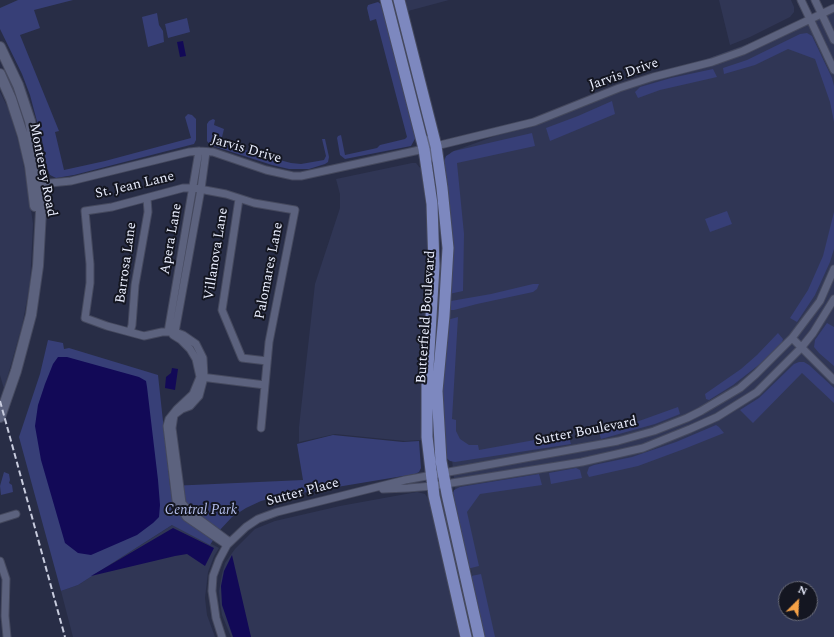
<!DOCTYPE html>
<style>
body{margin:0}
#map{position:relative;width:834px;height:637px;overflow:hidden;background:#282d46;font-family:Spectral,serif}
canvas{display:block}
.north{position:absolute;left:778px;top:581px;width:40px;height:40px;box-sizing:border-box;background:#141621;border:1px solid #6a6c79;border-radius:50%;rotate:24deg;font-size:11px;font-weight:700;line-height:16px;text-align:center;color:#eaeefe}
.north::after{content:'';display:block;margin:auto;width:14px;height:18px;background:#f6a247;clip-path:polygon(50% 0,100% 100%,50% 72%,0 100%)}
</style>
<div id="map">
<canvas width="834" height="637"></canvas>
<div class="north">N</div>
</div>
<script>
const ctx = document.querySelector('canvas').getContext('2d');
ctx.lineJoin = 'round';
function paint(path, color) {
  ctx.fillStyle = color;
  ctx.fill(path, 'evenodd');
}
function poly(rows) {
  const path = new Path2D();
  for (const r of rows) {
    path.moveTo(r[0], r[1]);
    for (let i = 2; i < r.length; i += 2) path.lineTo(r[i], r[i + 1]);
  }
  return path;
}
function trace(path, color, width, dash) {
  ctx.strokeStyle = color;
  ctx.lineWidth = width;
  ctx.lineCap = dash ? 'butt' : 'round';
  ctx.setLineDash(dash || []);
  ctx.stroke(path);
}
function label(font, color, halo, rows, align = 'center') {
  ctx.font = font + ' Spectral,serif';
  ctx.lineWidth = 4;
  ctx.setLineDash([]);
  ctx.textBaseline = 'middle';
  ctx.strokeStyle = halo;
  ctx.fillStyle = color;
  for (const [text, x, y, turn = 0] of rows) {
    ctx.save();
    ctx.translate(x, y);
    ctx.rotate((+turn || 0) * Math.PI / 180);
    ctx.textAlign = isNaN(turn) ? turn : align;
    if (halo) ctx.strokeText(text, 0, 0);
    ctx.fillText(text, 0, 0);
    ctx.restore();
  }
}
const built = poly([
 [405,0,449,0,408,11],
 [719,0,791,0,794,7,794,12,790,17,750,37,730,45],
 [834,11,834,637,486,637,457,506,444,386,446,161,451,152,827,15],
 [786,589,810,589,810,613,786,613],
 [0,92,9,110,21,151,29,196,33,224,30,284,22,326,4,389,0,375],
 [412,163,416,163,421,169,428,228,428,288,420,383,421,440,405,441,335,434,299,442,299,427,315,284,340,208,340,194,336,179],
 [417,492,425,494,429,500,460,637,231,637,222,615,220,602,219,591,222,574,225,563,235,549,255,529,275,521,340,506],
 [174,524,219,548,214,556,208,572,205,598,207,615,215,637,73,637,61,591,78,585]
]);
const green = poly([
 [18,0,73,0,34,10,40,28,20,35,59,131,55,132,64,170,105,161,191,138,185,117,188,114,192,115,196,119,196,140,194,144,74,175,56,178,50,175,47,168,43,144,30,95,22,74,0,29,0,8],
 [378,2,382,5,416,137,411,146,345,159,340,155,337,138,338,136,341,135,345,155,377,148,380,145,405,139,407,137,376,19,370,21,367,8,368,5],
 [157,13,159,25,163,31,164,42,148,47,142,17],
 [187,18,190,32,168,38,165,24],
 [807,33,812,36,832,78,834,86,834,122,830,102,815,59,788,49,755,65,724,74,723,68,747,60,800,34],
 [713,69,717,77,660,90,638,98,635,92,640,87,671,78],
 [612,101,615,114,550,141,546,128,578,116],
 [213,119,215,120,214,125,224,129,221,141,257,154,291,163,301,164,324,160,326,156,322,139,325,139,329,157,328,162,325,164,309,169,289,169,272,165,210,145,207,141,207,124,209,121],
 [532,133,535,146,457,163,464,234,463,291,449,294,451,226,448,196,443,164,446,156,454,151],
 [727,211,732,224,710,232,705,219],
 [834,212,834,249,830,262,815,295,797,322,790,318,808,290,823,256],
 [533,284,539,284,537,289,533,292,477,304,454,310,450,310,448,305,451,301,491,294],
 [458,317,452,419,456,420,456,431,460,439,469,445,478,445,479,450,568,434,571,444,455,462,450,461,445,457,441,409,447,320],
 [827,323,834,327,834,366,819,353,814,347,815,340],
 [778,333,783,339,782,343,760,364,733,385,709,400,706,399,705,394,741,369,757,355],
 [48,340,63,343,64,349,69,348,158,375,170,486,303,480,297,444,333,435,403,442,419,441,421,468,419,472,415,474,277,497,261,501,246,508,232,517,219,531,210,545,172,525,78,585,61,591,19,437,40,374],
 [799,362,804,362,809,365,834,388,834,403,802,373,753,423,740,410,759,398,794,364],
 [678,407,680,414,655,424,601,439,599,432,639,421],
 [716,425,719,427,724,433,684,449,638,466,589,477,587,473,589,467,594,465,632,457,676,442],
 [576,468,580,470,582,478,551,484,549,473],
 [4,472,9,474,10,480,9,483,12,485,13,492,1,495,0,486],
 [539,474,542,485,480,494,467,512,479,566,467,569,452,497,454,490,460,487],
 [481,574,495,637,483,637,471,576]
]);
const water = poly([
 [183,41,186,56,180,57,177,42],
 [58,357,67,357,139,377,146,381,147,387,158,480,160,505,159,517,153,523,137,535,91,555,78,553,65,543,41,460,35,426,38,405,45,384,53,364],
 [172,368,178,369,175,390,165,388,166,377,171,373],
 [173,528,214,548,205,566,187,554,175,556,91,576],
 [232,555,251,637,233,637,222,605,221,586,224,571]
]);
const minor = poly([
 [801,0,834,70],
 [815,0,834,40],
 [421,137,427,140,430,144,436,146,534,122,619,88,653,77,712,62,743,51,834,8],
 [206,152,201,189,175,332,183,335,196,344,203,358,204,377,199,396,190,406,182,409,174,415,172,428,182,503,191,513,230,542],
 [40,184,71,181,189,152,199,151,213,152,266,170,293,176,301,176,333,169,424,149,430,152,437,162],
 [239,199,222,310,242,358,267,361],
 [130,332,132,325,135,285,148,212,147,198],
 [168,332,199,151],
 [175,332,162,332,144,336,107,326,85,318,90,283,90,264,85,211,112,207,183,188,194,188,226,194,254,203,295,210,269,342,261,428],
 [173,335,181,340,190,349,196,359,200,377,193,394,177,409,169,419,167,426,176,500,186,517,227,545],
 [792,338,834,380],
 [201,377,265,385],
 [383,489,408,488,433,486,582,462,643,448,690,429,717,417,757,392,801,348,813,333,834,299],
 [0,519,16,514],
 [0,561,6,579,5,616,7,637],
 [222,637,216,618,214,604,212,591,213,576,219,560,227,545,246,527,258,519,277,512,405,480,618,441,654,431,687,418,701,411,740,388,756,374,792,338,820,301,834,269]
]);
const secondary = poly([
 [0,47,18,85,30,121,38,164,41,211,38,266,31,315,16,371,0,417],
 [0,74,11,99,23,136,30,166,35,206]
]);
const primary = poly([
 [386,0,424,149,432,204,434,266,427,385,427,437,434,496,466,637],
 [399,0,436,146,442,188,448,248,444,316,437,391,441,461,447,494,479,637]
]);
const rail = poly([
 [0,401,65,637]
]);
const streetNames = [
 ["Jarvis Drive",624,75,-19],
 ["Jarvis Drive",246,150,16],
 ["Monterey Road",42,170,79],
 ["St. Jean Lane",135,186,-13],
 ["Apera Lane",172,239,-80],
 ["Villanova Lane",217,254,-81],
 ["Barrosa Lane",127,263,-82],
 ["Palomares Lane",270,271,-79],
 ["Butterfield Boulevard",427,317,-86],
 ["Sutter Boulevard",586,432,-11],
 ["Sutter Place",303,493,-15]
];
const parkNames = [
 ["Central Park",201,511]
];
paint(built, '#303655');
paint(green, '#373f77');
paint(water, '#120957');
trace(minor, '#45495e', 9);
trace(secondary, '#45495e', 12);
trace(primary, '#45495e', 13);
trace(minor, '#5c627e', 7);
trace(secondary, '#5c627e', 10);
trace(primary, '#7d88bf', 11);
trace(rail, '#c8ccde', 2, [6, 3]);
label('14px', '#eaeefe', '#141621', streetNames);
label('italic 14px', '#b5bfec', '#141621', parkNames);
</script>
